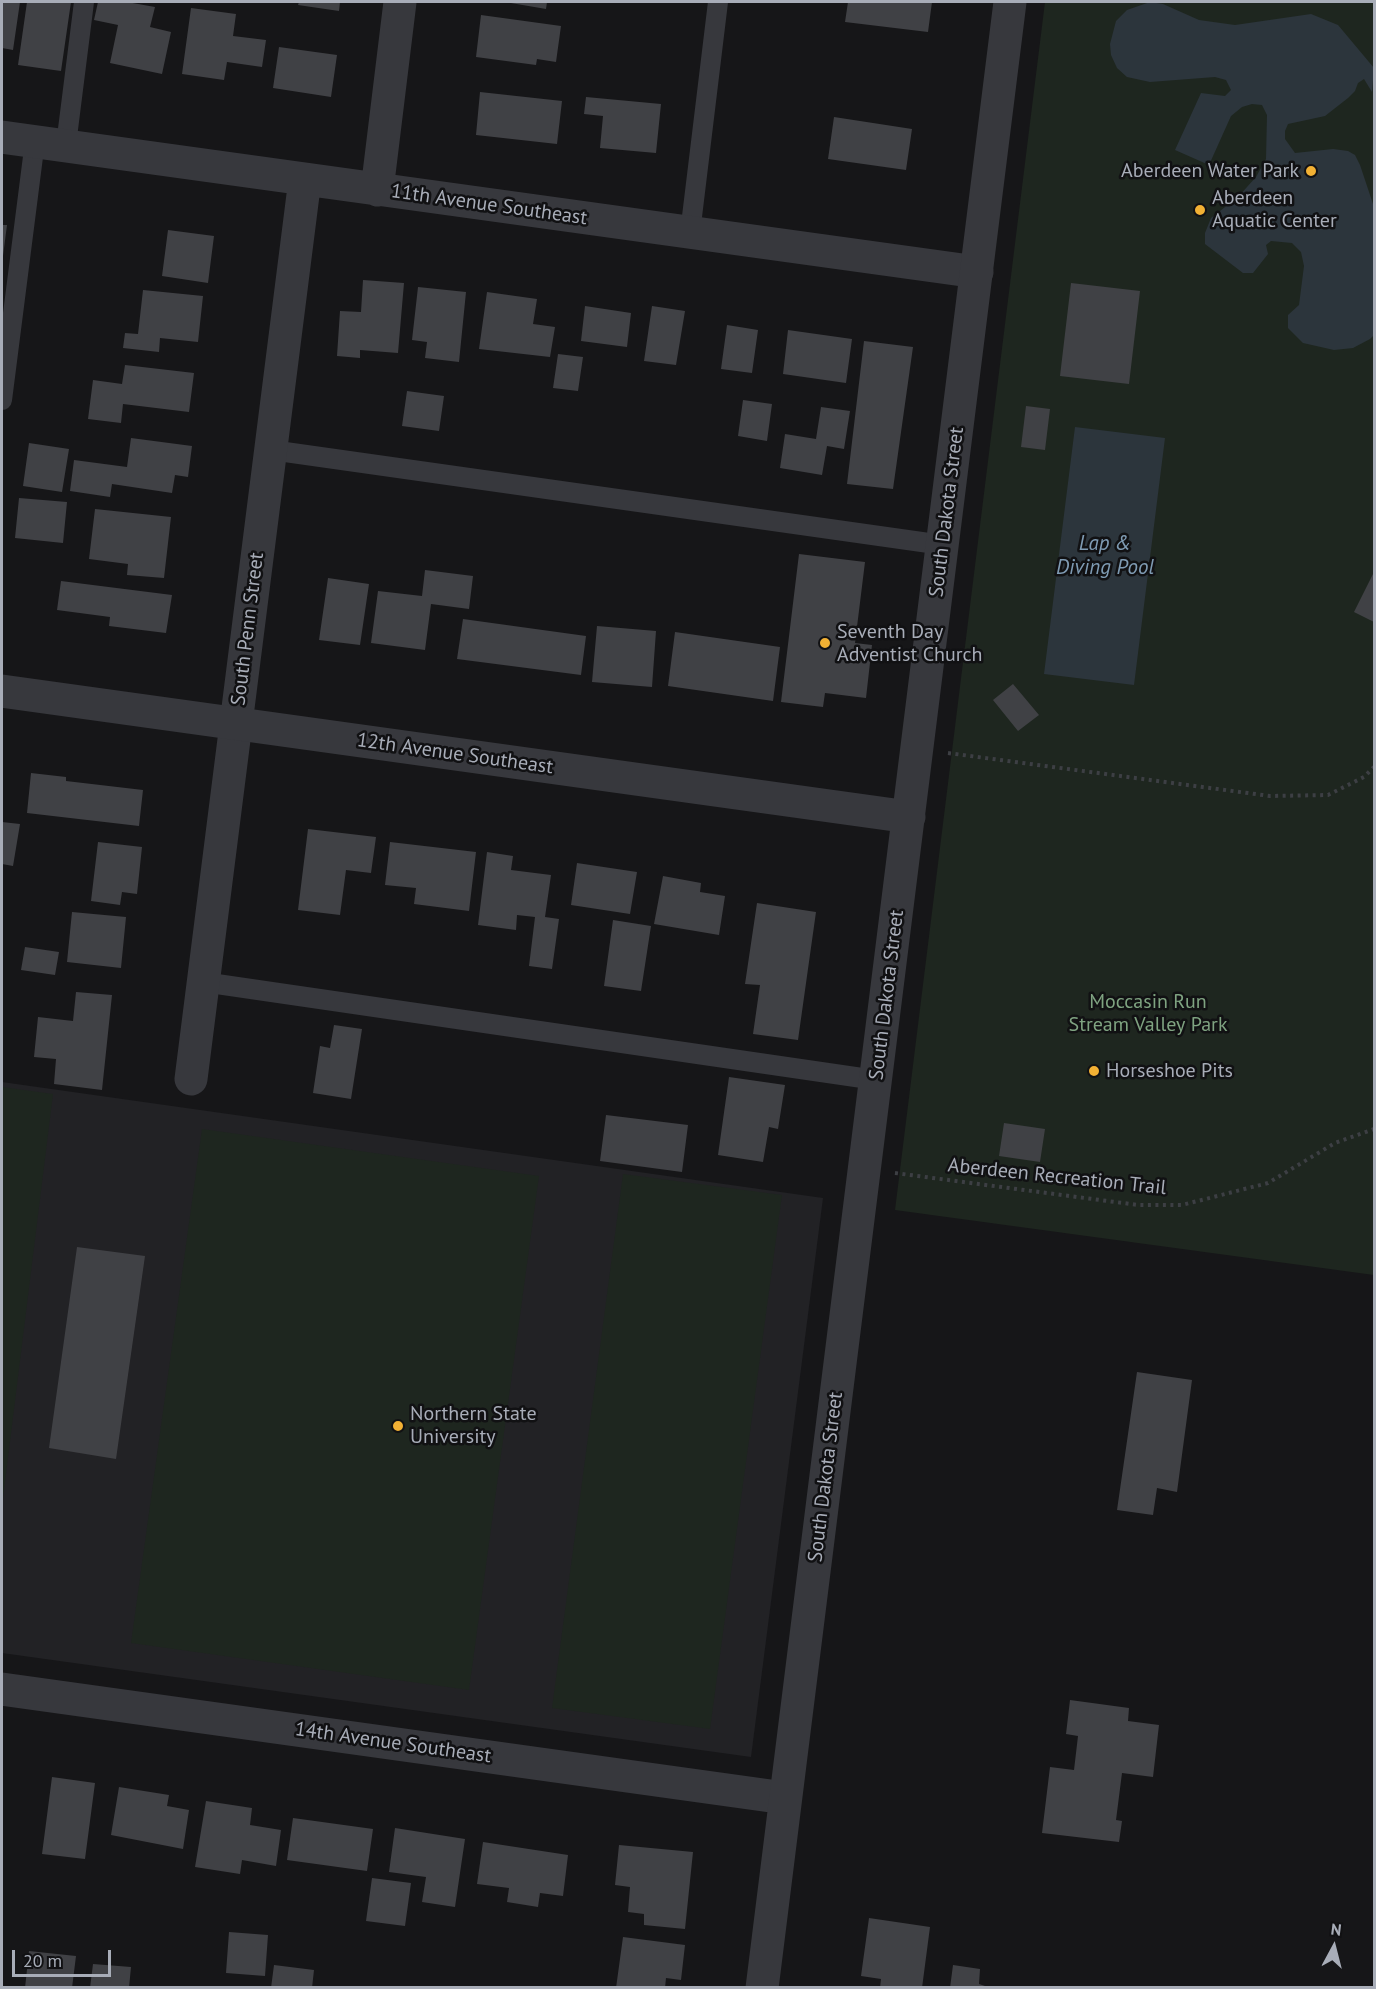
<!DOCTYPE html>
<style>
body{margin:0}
#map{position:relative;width:1376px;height:1989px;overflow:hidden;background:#161618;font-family:"PT Sans",sans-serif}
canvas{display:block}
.frame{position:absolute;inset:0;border:3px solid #a8adb8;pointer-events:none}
.north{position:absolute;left:1304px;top:1917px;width:60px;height:60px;-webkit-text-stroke:4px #111113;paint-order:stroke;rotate:7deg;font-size:16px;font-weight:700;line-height:24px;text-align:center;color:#a8adb8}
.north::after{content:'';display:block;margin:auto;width:21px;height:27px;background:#a8adb8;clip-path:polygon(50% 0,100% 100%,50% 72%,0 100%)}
.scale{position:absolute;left:12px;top:1950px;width:99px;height:27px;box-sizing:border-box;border:3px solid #a8adb8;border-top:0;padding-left:8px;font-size:18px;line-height:21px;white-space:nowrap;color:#a8adb8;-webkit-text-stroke:4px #111113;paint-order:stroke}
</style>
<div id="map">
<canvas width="1376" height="1989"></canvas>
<div class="frame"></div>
<div class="north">N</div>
<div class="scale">20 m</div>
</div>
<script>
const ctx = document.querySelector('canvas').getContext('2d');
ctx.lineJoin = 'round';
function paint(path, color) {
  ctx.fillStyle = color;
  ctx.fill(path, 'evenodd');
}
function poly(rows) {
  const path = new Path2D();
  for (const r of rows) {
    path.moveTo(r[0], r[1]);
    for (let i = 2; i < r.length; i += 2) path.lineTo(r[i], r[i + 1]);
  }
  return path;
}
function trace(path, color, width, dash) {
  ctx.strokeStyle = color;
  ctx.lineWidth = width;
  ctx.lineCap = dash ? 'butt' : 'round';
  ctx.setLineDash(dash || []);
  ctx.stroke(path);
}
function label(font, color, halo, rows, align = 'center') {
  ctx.font = font + ' "PT Sans",sans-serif';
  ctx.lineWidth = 5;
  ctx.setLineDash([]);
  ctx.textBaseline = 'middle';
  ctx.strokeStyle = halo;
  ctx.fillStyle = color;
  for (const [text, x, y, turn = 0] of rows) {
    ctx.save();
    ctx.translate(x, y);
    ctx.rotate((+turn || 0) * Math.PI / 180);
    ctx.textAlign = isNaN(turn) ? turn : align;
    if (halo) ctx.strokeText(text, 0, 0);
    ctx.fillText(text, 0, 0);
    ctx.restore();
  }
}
const built = poly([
 [2,1082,823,1198,751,1757,2,1653]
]);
const green = poly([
 [1045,2,1374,2,1374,1275,895,1210],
 [2,1087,53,1094,2,1506],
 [202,1129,539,1176,469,1690,131,1643],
 [623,1174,782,1195,710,1729,552,1708]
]);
const water = poly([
 [1150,2,1163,4,1199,20,1235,25,1311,14,1338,25,1374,68,1372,92,1364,79,1358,83,1355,91,1348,98,1325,116,1288,124,1285,131,1285,139,1295,153,1333,149,1348,151,1355,155,1360,165,1374,207,1374,335,1370,339,1353,348,1334,350,1303,343,1288,328,1288,315,1299,305,1304,266,1301,252,1292,243,1271,241,1266,245,1268,254,1253,273,1243,273,1205,244,1205,233,1211,218,1238,197,1256,177,1266,159,1267,115,1262,105,1252,104,1242,107,1231,116,1209,165,1175,150,1201,93,1225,96,1231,90,1226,80,1215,77,1150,82,1127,77,1117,68,1111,55,1110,44,1116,21,1127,10],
 [1075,427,1165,438,1134,685,1044,674]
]);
const building = poly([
 [2,2,20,2,13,50,2,48],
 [27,2,71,2,61,71,18,65],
 [98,2,127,2,155,7,150,27,171,32,162,74,110,63,118,25,94,20],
 [299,2,340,2,339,11,298,5],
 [505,2,547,2,546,9],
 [848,2,932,2,928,32,845,22],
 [191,8,236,14,233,36,266,40,262,67,227,62,224,80,182,74],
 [481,15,561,26,556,62,537,59,536,65,476,57],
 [279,47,337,55,331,97,273,88],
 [480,92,562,101,557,144,476,135],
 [586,97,661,104,656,153,600,148,603,116,584,114],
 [834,117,912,129,906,170,828,159],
 [2,225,7,225,3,256,2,256],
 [168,230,214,236,208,283,162,276],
 [363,280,404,283,398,353,360,350,360,358,337,356,340,311,361,312],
 [1071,283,1140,291,1129,384,1060,376],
 [418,287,466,292,459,362,425,358,427,342,412,340],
 [143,290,203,296,198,342,160,338,159,352,123,348,125,333,138,334],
 [487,292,537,299,533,324,555,327,550,357,479,349],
 [585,306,631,313,627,347,581,341],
 [652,306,685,311,676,365,644,361],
 [727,325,758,330,752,373,721,369],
 [788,330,852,339,846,383,783,374],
 [864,341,913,347,893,489,847,484],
 [558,354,583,357,578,391,553,388],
 [125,365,194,373,189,412,123,404,121,423,88,419,93,380,122,384],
 [407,391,444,396,439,431,402,426],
 [743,400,772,404,767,441,738,436],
 [1026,406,1050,409,1045,450,1021,447],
 [821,407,850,411,844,449,827,446,822,475,780,468,785,434,816,439],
 [131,438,192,446,188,477,175,475,172,493,112,484,110,497,70,491,74,460,127,467],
 [29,443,69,449,62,492,23,486],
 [19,498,67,502,63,543,15,538],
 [95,509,171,517,164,578,127,575,128,564,89,559],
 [799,554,865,562,855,643,872,645,866,698,825,693,823,707,781,702],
 [425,570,473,576,469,609,431,604,425,650,371,643,378,591,422,596],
 [1374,572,1374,622,1354,612],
 [328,578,369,584,360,645,319,640],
 [61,581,172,595,166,633,109,626,110,617,57,610],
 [463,619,586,636,581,675,457,659],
 [597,626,656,631,652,687,592,682],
 [675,632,780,647,773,701,668,686],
 [1013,684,1039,715,1018,731,993,700],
 [31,773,66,777,66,781,143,790,139,826,27,813],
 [2,822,20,824,13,866,2,864],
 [308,829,376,837,371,873,346,870,340,915,298,910],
 [98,842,142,847,137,894,122,892,120,905,91,901],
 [390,842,476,852,469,911,414,904,416,888,385,885],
 [487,852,513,856,511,870,551,875,545,917,559,919,552,969,529,966,535,917,517,915,516,930,478,925],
 [577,863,637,872,630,914,571,905],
 [663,876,701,883,700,892,725,896,719,935,654,924],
 [757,903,816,912,798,1040,753,1034,760,985,745,984],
 [72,912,126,917,121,968,67,962],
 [613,920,651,926,641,991,604,986],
 [25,947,59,952,55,975,21,970],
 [76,992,112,995,102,1090,54,1084,56,1059,34,1057,38,1017,73,1021],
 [334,1025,362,1029,351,1099,313,1093,320,1046,330,1048],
 [729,1077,785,1085,778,1129,769,1127,763,1162,718,1155],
 [606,1115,688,1125,682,1172,600,1161],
 [1004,1123,1045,1129,1040,1162,999,1156],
 [77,1247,145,1256,116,1459,49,1448],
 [1137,1372,1192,1380,1177,1492,1157,1488,1153,1515,1117,1510],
 [1070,1700,1129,1708,1128,1721,1159,1725,1153,1777,1122,1773,1116,1820,1122,1821,1119,1842,1042,1833,1050,1767,1074,1770,1078,1736,1066,1734],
 [52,1777,95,1783,85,1859,42,1854],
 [119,1787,169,1795,167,1806,189,1810,183,1849,111,1835],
 [206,1801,252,1808,250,1825,281,1830,276,1866,242,1860,240,1874,195,1867],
 [293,1818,373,1829,367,1871,287,1860],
 [395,1828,465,1839,455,1907,422,1902,426,1877,389,1872],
 [483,1842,568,1855,563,1896,540,1893,538,1907,507,1902,509,1888,477,1884],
 [619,1845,693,1852,685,1929,644,1925,644,1914,628,1912,630,1887,615,1885],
 [372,1878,411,1883,405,1926,366,1921],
 [869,1918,930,1927,922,1988,880,1988,881,1979,861,1976],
 [229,1932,268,1935,265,1976,226,1973],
 [623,1937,685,1945,681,1980,666,1978,665,1988,616,1988],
 [29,1951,76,1956,72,1988,25,1988],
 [93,1964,131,1967,129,1988,90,1988],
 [274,1965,314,1970,312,1988,271,1988],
 [953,1965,980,1969,979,1984,991,1988,950,1988]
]);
const path = poly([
 [948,753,1270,796,1328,795,1364,777,1374,767],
 [895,1173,1138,1205,1182,1205,1268,1183,1335,1143,1374,1129]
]);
const service = poly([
 [66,145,84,2],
 [690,233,718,2],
 [2,400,35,141],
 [271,450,943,545],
 [203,982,876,1080]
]);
const minor = poly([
 [2,137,977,272],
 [377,190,400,2],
 [191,1079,305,179],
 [2,1689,785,1798]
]);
const tertiary = poly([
 [2,691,909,817],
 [762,1988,1010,2]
]);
const markers = [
 [1311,171,6,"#f2b134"],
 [1200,210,6,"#f2b134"],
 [825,643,6,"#f2b134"],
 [1094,1071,6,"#f2b134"],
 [398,1426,6,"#f2b134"]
];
const poiNames = [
 ["Aberdeen Water Park",1299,171,"right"],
 ["Aberdeen",1212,198],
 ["Aquatic Center",1212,221],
 ["Seventh Day",837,632],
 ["Adventist Church",837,655],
 ["Horseshoe Pits",1106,1071],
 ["Northern State",410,1414],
 ["University",410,1437]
];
const streetNames = [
 ["11th Avenue Southeast",489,205,8],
 ["South Dakota Street",947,512,-83],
 ["South Penn Street",248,629,-83],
 ["12th Avenue Southeast",455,754,8],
 ["South Dakota Street",887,995,-83],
 ["Aberdeen Recreation Trail",1057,1177,6],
 ["South Dakota Street",826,1477,-83],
 ["14th Avenue Southeast",393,1743,8]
];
const parkNames = [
 ["Moccasin Run",1148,1002],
 ["Stream Valley Park",1148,1025]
];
const waterNames = [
 ["Lap &",1105,544],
 ["Diving Pool",1105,568]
];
paint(built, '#222225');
paint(green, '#1e261f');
paint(water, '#2c353c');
paint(building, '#404145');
trace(path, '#3d3f44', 4, [3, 4.5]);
trace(service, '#37383d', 20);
trace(minor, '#37383d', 33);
trace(tertiary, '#37383d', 33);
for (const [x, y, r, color] of markers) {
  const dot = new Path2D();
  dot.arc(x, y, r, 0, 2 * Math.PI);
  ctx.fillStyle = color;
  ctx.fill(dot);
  trace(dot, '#111113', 2);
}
label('20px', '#a8adb8', '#111113', poiNames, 'left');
label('20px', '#a8adb8', '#111113', streetNames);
label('20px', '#7fa381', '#111113', parkNames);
label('italic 21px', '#7f9bb3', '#111113', waterNames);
</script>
